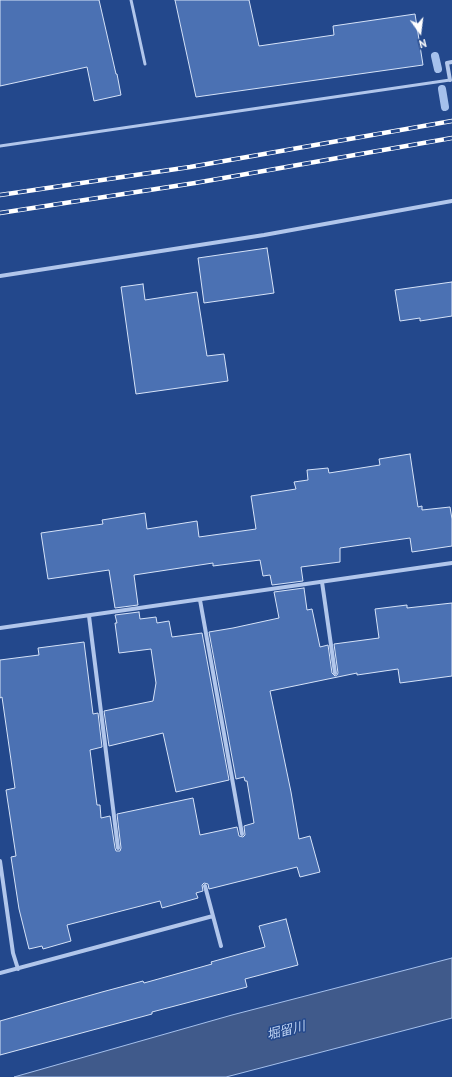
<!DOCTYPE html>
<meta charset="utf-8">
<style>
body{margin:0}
#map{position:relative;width:452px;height:1077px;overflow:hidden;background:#23488c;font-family:"PT Sans",sans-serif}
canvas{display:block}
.north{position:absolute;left:400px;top:12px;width:40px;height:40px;-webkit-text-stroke:3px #23488c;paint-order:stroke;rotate:166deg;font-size:11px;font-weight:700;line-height:16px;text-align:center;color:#fff}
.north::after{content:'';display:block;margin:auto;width:14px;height:18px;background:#fff;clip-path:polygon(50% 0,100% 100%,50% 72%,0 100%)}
</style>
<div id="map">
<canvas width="452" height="1077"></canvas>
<div class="north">N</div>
</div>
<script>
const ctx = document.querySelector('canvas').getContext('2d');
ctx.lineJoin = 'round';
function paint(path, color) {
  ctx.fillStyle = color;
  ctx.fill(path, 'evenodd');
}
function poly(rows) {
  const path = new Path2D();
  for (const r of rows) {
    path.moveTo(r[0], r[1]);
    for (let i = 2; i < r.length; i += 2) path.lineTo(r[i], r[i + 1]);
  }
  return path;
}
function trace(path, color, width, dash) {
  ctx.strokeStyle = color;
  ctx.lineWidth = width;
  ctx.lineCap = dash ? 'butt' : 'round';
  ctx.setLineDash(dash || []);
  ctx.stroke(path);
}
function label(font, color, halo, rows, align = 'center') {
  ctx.font = font + ' "PT Sans","Noto Sans JP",sans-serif';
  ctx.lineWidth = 3;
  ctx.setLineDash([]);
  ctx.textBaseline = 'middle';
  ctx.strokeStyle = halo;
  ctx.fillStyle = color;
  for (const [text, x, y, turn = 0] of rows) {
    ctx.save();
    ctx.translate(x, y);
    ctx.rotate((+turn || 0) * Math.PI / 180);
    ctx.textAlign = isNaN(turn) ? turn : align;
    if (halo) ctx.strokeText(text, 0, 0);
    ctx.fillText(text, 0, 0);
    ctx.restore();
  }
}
const water = poly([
 [452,958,452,1018,226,1077,14,1077,232,1015,452,958]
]);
const stream = poly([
 [435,56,438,69],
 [442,89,445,107]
]);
const building = poly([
 [0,0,99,0,116,74,117,74,121,95,94,101,87,67,0,86,0,0],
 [175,0,249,0,259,46,334,35,333,26,415,14,423,65,196,97,175,0],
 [267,248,274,293,204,303,198,258,267,248],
 [452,282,452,316,420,321,420,318,400,321,395,290,452,282],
 [143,284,145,300,197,292,207,356,224,354,228,381,136,394,121,287,143,284],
 [410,454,418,507,422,506,422,510,450,507,452,519,452,546,412,552,410,538,340,548,340,562,301,567,303,581,272,585,270,575,263,576,260,560,213,566,213,563,134,575,138,605,115,608,109,570,48,579,41,533,103,524,102,520,145,513,147,529,197,521,199,537,256,529,251,496,296,489,294,482,308,480,307,470,328,468,329,473,380,465,379,459,410,454],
 [304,588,307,610,312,609,320,647,328,645,332,673,335,676,337,675,338,673,334,644,379,638,375,609,407,605,407,608,452,603,452,676,400,683,398,669,357,675,357,673,270,691,291,792,299,839,310,836,320,872,300,877,297,867,209,889,208,884,204,883,202,885,203,891,196,893,198,898,162,908,160,901,67,925,71,941,43,949,42,946,29,949,19,909,11,857,16,856,6,790,15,788,2,697,0,698,0,660,39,655,38,648,84,642,93,714,98,713,102,747,90,750,97,805,100,805,101,818,110,816,115,848,116,851,120,851,121,848,117,814,193,798,200,835,237,827,239,836,243,837,245,835,244,826,254,823,247,781,245,781,244,777,236,779,209,632,233,628,279,618,274,592,304,588],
 [139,612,140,619,156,617,157,623,169,621,172,637,202,633,229,780,176,792,163,733,109,746,104,711,153,701,156,683,151,649,119,653,115,623,117,623,115,615,139,612],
 [286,919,298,965,245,979,247,987,152,1012,152,1014,0,1055,0,1021,102,992,143,981,144,983,212,964,211,962,265,947,259,926,286,919]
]);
const service = poly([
 [131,0,145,64],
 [0,146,450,80]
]);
const minor = poly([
 [450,80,447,63,452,62],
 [0,276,264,235,452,201],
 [322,582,335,673],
 [200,600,242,834],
 [89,616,118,848],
 [0,628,452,563],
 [0,861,13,953,18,969],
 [205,886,221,946],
 [0,973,213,916]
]);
const rail = poly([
 [0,195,190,167,452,121],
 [0,213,195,183,452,138]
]);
const waterNames = [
 ["堀留川",286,1031,-14]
];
paint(water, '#405a8b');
trace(water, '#a5c0ec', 1);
trace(stream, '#a5c0ec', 8);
paint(building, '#4b71b3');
trace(building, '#d6e3f8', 1);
trace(service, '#b1c6eb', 3);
trace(minor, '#b1c6eb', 4);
trace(rail, '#fff', 4.5);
trace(rail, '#23488c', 3, [9]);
label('italic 13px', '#bdd1f2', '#23488c', waterNames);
</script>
